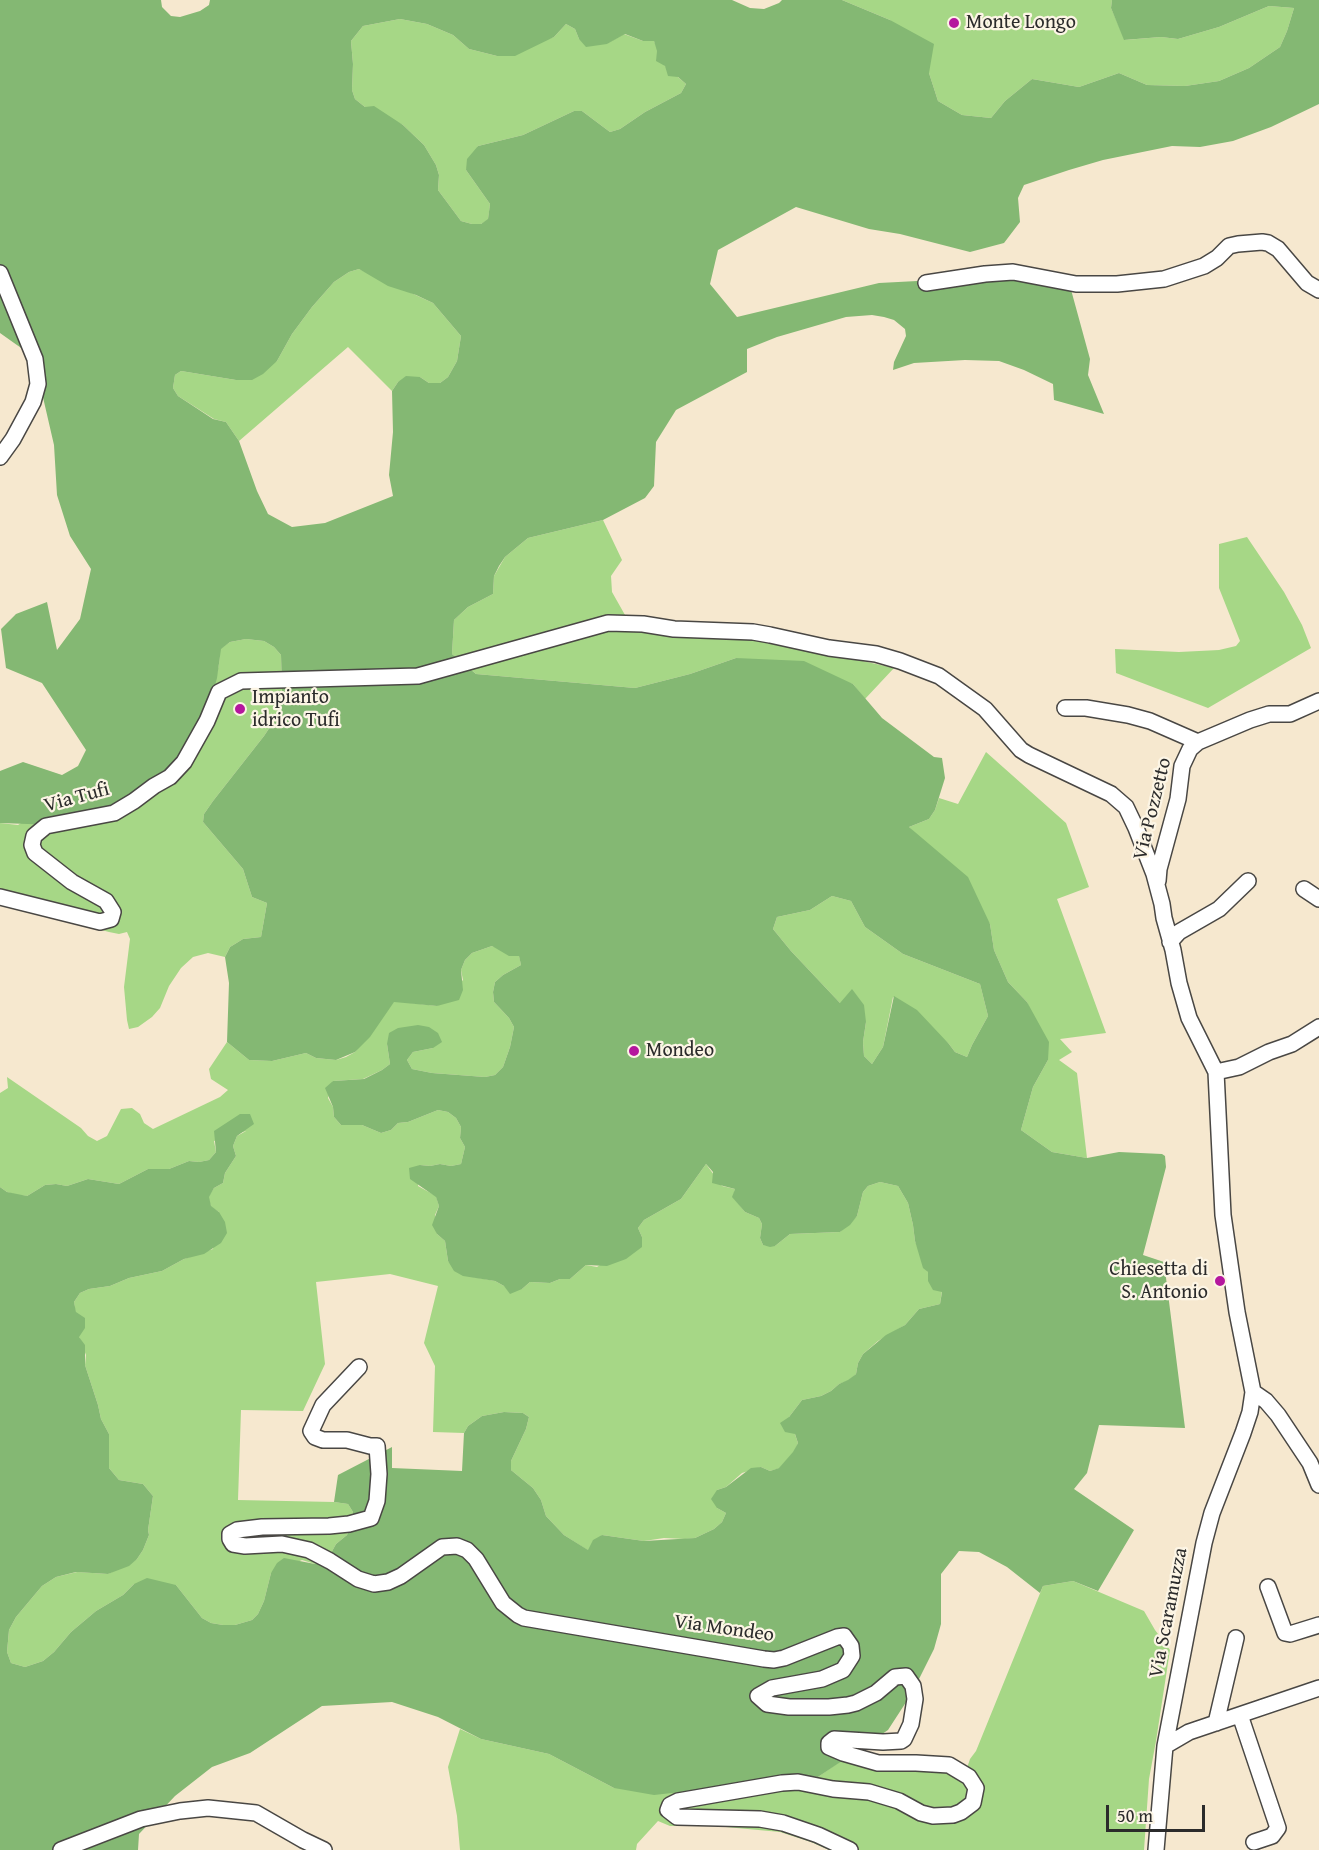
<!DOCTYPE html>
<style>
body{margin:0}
#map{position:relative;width:1319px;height:1850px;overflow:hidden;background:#f6e8cf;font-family:"Gentium Book Plus",serif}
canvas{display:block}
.scale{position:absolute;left:1106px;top:1805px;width:99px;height:27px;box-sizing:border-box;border:3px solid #2b2b2b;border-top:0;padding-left:8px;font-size:18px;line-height:21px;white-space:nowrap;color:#2b2b2b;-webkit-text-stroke:4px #fcf5e5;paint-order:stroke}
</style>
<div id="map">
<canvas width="1319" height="1850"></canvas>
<div class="scale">50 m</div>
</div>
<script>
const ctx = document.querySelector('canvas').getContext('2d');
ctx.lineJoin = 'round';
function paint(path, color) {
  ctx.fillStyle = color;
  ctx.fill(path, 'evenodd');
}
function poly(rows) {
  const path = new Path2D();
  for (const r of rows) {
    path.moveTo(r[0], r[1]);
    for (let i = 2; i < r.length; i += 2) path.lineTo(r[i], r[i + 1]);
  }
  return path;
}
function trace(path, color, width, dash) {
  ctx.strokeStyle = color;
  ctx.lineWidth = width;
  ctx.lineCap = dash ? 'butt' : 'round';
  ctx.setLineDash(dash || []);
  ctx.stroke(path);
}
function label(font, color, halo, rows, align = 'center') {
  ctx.font = font + ' "Gentium Book Plus",serif';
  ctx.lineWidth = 4.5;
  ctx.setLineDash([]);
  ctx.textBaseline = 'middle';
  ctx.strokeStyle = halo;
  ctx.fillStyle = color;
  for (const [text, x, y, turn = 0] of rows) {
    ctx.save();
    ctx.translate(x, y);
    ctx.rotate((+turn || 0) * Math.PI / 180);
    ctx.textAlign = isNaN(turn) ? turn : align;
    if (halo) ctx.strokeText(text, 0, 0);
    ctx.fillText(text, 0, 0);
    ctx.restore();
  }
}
const green = poly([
 [842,0,1112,0,1111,8,1125,40,1161,37,1178,39,1219,27,1269,6,1294,8,1287,31,1280,47,1249,68,1219,81,1185,86,1147,85,1119,73,1079,87,1032,79,1005,101,991,118,962,115,938,101,929,73,890,20],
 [400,19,427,24,453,35,469,49,497,56,554,37,566,24,575,29,579,39,606,44,624,34,643,41,654,41,665,66,686,84,681,93,645,112,620,129,610,132,582,111,574,111,523,135,478,146,466,170,490,204,488,220,481,224,472,224,461,221,438,190,439,175,436,165,424,145,403,125,365,107,355,99,352,90,353,64,351,41,363,26],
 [359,269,433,303,461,336,457,361,448,377,440,383,429,383,420,377,398,382,392,391,348,347,239,441,226,422,214,419,178,396,173,388,175,375,181,371,236,380,277,361,292,334,312,307,334,282,349,272],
 [603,520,622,560,611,576,612,592,625,615,619,617,732,632,894,668,865,699,853,684,736,658,690,674,635,688,476,674,452,654,454,620,468,607,493,594,494,576,505,557,528,538],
 [1247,537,1284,592,1302,625,1311,648,1208,708,1116,673,1115,649,1179,652,1219,650,1236,646,1240,641,1219,588,1219,544],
 [246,639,264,641,274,647,281,655,282,689,276,718,264,736,213,801,204,814,203,822,243,869,252,897,267,903,261,937,243,939,230,947,225,957,208,953,193,957,181,968,169,986,160,1008,152,1017,138,1027,129,1029,127,1020,124,987,130,939,127,932,119,934,109,932,0,903,0,823,18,825,210,704,219,664,220,649,230,642],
 [986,752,1066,823,1089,887,1057,899,1106,1033,1060,1039,1072,1052,1059,1060,1077,1073,1087,1158,1052,1152,1021,1130,1033,1087,1048,1060,1027,1002,1008,982,994,950,990,924,909,827,929,819,935,810,939,798,958,804],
 [832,896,851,901,865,927,903,954,980,984,988,1016,972,1045,967,1057,955,1052,949,1044,893,997,883,1047,872,1064,864,1056,863,1042,866,1022,840,1003,791,951,773,929,777,917,810,910],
 [492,946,519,955,521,965,503,975,495,982,493,992,494,1002,509,1018,514,1027,510,1047,503,1067,495,1075,485,1077,432,1073,412,1069,407,1060,413,1052,433,1048,387,1044,390,1064,382,1070,363,1079,333,1081,328,1098,333,1107,334,1117,341,1125,362,1125,381,1133,391,1130,398,1123,408,1122,438,1110,448,1112,456,1118,461,1127,460,1138,465,1147,461,1164,451,1166,440,1164,430,1166,420,1165,418,1186,436,1196,439,1206,435,1215,437,1234,445,1241,448,1261,463,1275,495,1281,504,1286,522,1289,530,1282,550,1283,560,1279,570,1279,586,1265,597,1267,642,1237,638,1228,644,1220,681,1199,706,1164,722,1186,735,1189,733,1197,745,1212,759,1218,762,1224,760,1238,763,1245,775,1246,790,1234,840,1232,857,1216,863,1192,868,1186,880,1182,898,1186,908,1203,913,1225,915,1241,928,1272,942,1291,940,1304,919,1309,905,1325,878,1341,863,1354,858,1363,856,1374,848,1381,839,1384,831,1391,821,1396,802,1400,789,1417,798,1443,794,1452,780,1468,770,1471,761,1467,742,1473,726,1487,717,1490,717,1508,726,1513,722,1522,714,1529,695,1538,685,1539,664,1538,644,1541,602,1535,589,1551,564,1535,546,1516,541,1500,533,1488,511,1470,511,1461,526,1429,529,1417,523,1413,504,1412,482,1416,468,1426,464,1433,433,1432,435,1366,424,1343,438,1286,390,1274,316,1282,325,1364,303,1411,241,1410,238,1500,334,1502,348,1504,353,1512,352,1522,347,1535,336,1544,330,1555,324,1561,315,1564,302,1560,271,1573,264,1601,258,1614,252,1620,235,1625,223,1625,211,1623,202,1618,176,1585,134,1584,123,1595,96,1611,71,1632,54,1652,43,1661,25,1667,11,1663,7,1652,9,1630,16,1617,42,1586,56,1577,77,1572,108,1574,137,1559,143,1550,149,1535,148,1530,153,1496,143,1484,119,1480,109,1468,109,1434,101,1419,98,1405,85,1365,86,1355,79,1337,74,1302,80,1293,89,1289,110,1286,129,1278,162,1271,184,1259,213,1249,219,1212,211,1207,208,1197,214,1188,223,1183,225,1173,236,1156,233,1146,237,1136,246,1131,214,1141,216,1152,209,1160,199,1162,189,1161,169,1169,148,1169,119,1184,88,1179,67,1186,56,1184,45,1185,27,1196,16,1195,7,1192,0,1187,0,1093,8,1088,7,1077,81,1128,88,1136,97,1141,107,1136,121,1109,132,1108,140,1114,144,1123,153,1129,220,1097,228,1090,211,1079,209,1069,227,1042,249,1060,272,1061,306,1053,316,1058,336,1060,346,1057,355,1052,394,1001,437,1006,463,980,461,970,465,960,472,953],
 [1073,1581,1144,1611,1155,1630,1170,1650,1156,1741,1149,1779,1144,1850,829,1850,811,1842,780,1832,715,1826,670,1826,658,1821,637,1844,636,1850,460,1850,457,1816,448,1767,460,1729,481,1739,549,1754,614,1788,734,1786,788,1774,818,1777,852,1753,967,1768,970,1759,976,1751,1043,1586]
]);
const forest = poly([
 [0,0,161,0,162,7,171,16,180,17,200,11,209,5,210,0,732,0,750,8,764,9,779,3,782,0,842,0,890,20,934,44,929,73,938,101,962,115,991,118,1005,101,1032,79,1079,87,1119,73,1147,85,1185,86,1219,81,1249,68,1280,47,1287,31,1294,8,1269,6,1219,27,1178,39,1161,37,1124,40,1111,8,1112,0,1319,0,1319,104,1271,127,1233,141,1200,147,1172,146,1103,160,1069,170,1024,185,1018,198,1020,222,1004,243,970,252,900,234,869,229,796,207,718,250,710,284,737,317,879,283,1013,276,1070,286,1090,359,1088,375,1104,414,1054,400,1053,384,1024,370,999,361,965,360,914,363,893,370,894,362,906,336,905,329,894,320,884,317,872,315,846,317,777,337,747,349,747,372,676,410,656,442,654,486,645,498,603,520,528,538,505,557,499,566,494,576,493,594,468,607,454,620,452,654,476,674,635,688,690,674,736,658,804,661,853,684,882,718,934,757,942,758,945,778,935,810,929,819,909,827,968,877,990,924,994,950,1008,982,1027,1002,1049,1042,1048,1060,1033,1087,1021,1130,1052,1152,1087,1158,1119,1152,1162,1154,1165,1156,1166,1167,1143,1255,1164,1262,1185,1428,1099,1425,1087,1473,1074,1489,1134,1530,1098,1591,1073,1581,1043,1586,1040,1593,1007,1567,979,1552,959,1551,941,1574,941,1624,934,1649,912,1693,888,1730,818,1777,788,1774,734,1786,654,1795,614,1788,549,1754,481,1739,438,1717,392,1702,322,1706,250,1753,212,1767,175,1796,139,1834,138,1850,0,1850,0,1187,7,1192,27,1196,45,1185,56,1184,67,1186,88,1179,119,1184,148,1169,169,1169,189,1161,199,1162,209,1160,216,1152,214,1131,240,1114,250,1114,254,1124,237,1136,233,1146,236,1156,225,1173,223,1183,214,1188,209,1197,211,1206,219,1212,225,1222,227,1233,221,1243,204,1254,184,1259,162,1271,129,1278,110,1286,89,1289,80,1293,74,1302,76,1312,85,1318,85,1328,79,1337,85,1345,85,1365,98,1405,101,1419,109,1434,109,1468,119,1480,143,1484,153,1496,148,1530,149,1535,143,1550,137,1559,129,1566,108,1574,76,1572,56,1577,42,1586,16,1617,9,1630,7,1652,11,1663,25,1667,43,1661,54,1652,71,1632,96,1611,123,1595,134,1584,147,1578,176,1585,202,1618,211,1623,223,1625,235,1625,252,1620,258,1614,264,1601,271,1573,277,1563,284,1558,315,1564,324,1561,330,1555,336,1544,347,1535,352,1522,353,1512,348,1504,334,1502,338,1475,392,1447,392,1468,462,1471,464,1433,468,1426,482,1416,504,1412,523,1413,529,1417,526,1429,511,1461,511,1470,533,1488,541,1500,546,1516,564,1535,588,1550,593,1540,602,1535,644,1541,695,1538,714,1529,722,1522,726,1513,717,1508,711,1499,717,1490,726,1487,751,1468,761,1467,770,1471,779,1468,793,1452,798,1443,795,1434,785,1432,780,1423,789,1417,802,1400,821,1396,831,1391,839,1384,848,1380,856,1374,858,1363,863,1354,886,1335,905,1325,919,1309,940,1304,942,1292,933,1290,928,1281,928,1272,923,1268,915,1241,913,1225,908,1203,898,1186,880,1182,868,1186,863,1192,857,1216,850,1225,840,1232,790,1234,775,1246,770,1247,763,1245,760,1238,762,1224,759,1218,745,1212,732,1197,735,1189,712,1183,713,1172,706,1164,681,1199,644,1220,638,1228,642,1237,642,1247,626,1259,607,1266,586,1265,570,1279,560,1279,550,1283,530,1282,522,1289,510,1294,504,1286,495,1281,463,1276,454,1271,448,1261,445,1241,437,1234,432,1225,439,1206,436,1197,410,1179,409,1168,420,1165,430,1166,440,1164,451,1166,461,1164,465,1147,460,1138,461,1127,456,1118,448,1112,438,1110,408,1122,398,1123,391,1130,381,1133,362,1125,341,1125,334,1117,333,1107,325,1088,333,1081,364,1079,382,1070,390,1064,387,1044,389,1033,398,1028,418,1025,429,1027,438,1033,442,1042,433,1048,413,1052,407,1060,412,1069,432,1073,485,1077,495,1075,503,1067,510,1047,514,1027,509,1018,494,1002,493,992,495,982,503,975,521,965,519,956,509,956,492,946,472,953,465,960,461,970,463,990,459,1000,437,1006,394,1002,370,1037,355,1052,336,1060,316,1058,306,1053,272,1061,249,1060,227,1042,229,983,225,957,230,947,243,939,261,937,267,903,252,897,243,869,203,822,204,814,213,801,264,736,276,718,282,689,281,655,274,647,264,641,246,639,230,642,221,649,217,678,210,704,184,762,135,806,55,825,0,823,0,771,23,762,62,775,78,766,86,750,42,683,6,668,1,629,16,614,47,602,57,650,80,619,91,569,70,536,57,495,54,445,42,393,31,355,0,333],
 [400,19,427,24,453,35,469,49,497,56,515,56,554,37,566,24,575,29,579,39,586,47,607,44,625,34,643,41,654,41,657,51,656,61,665,66,668,76,678,77,686,84,681,93,645,112,620,129,610,132,582,111,574,111,523,135,478,146,467,159,466,170,490,204,488,219,481,224,472,224,461,221,438,190,439,175,436,165,424,145,403,125,374,106,365,107,355,99,352,90,353,64,351,41,363,26],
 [359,269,388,286,416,295,433,303,461,336,457,361,448,377,440,383,429,383,420,377,406,376,398,382,392,391,393,432,389,475,393,496,325,523,292,527,268,514,257,491,239,441,226,422,213,419,178,396,173,388,175,375,181,371,236,380,252,380,263,374,277,361,292,334,312,307,334,282,349,272],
 [832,896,851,901,865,927,903,954,980,984,988,1016,972,1045,967,1057,955,1052,949,1044,917,1010,894,996,883,1047,872,1064,864,1056,863,1042,866,1022,864,1005,852,989,840,1003,791,951,773,929,777,917,810,910]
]);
const minor = poly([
 [0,273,35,359,38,384,33,402,13,439,0,457],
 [926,283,985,274,1013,272,1076,284,1117,284,1164,279,1204,266,1217,258,1229,246,1238,244,1262,242,1268,243,1278,249,1307,283,1319,290],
 [1065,708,1086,708,1128,715,1150,721,1198,742],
 [1158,881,1159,869,1178,799,1182,766,1190,749,1198,742,1250,720,1269,714,1290,714,1319,701],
 [1304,889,1319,899],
 [0,897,100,922,111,919,113,912,106,901,72,882,35,853,32,845,34,836,46,826,114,813,134,801,154,786,170,777,184,762,207,721,219,692,241,681,418,676,608,623,643,624,674,629,753,632,770,635,829,648,876,654,900,661,939,676,985,709,1021,750,1029,755,1111,794,1126,807,1136,828,1154,874,1162,904,1164,918,1173,950,1179,983,1189,1018,1216,1072,1223,1215,1237,1312,1253,1392,1266,1401,1278,1415,1310,1463,1319,1485],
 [1170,942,1179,932,1219,909,1248,881],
 [1216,1072,1239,1067,1269,1052,1292,1044,1319,1027],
 [359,1367,323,1405,311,1431,315,1437,323,1440,347,1440,370,1446,377,1446,379,1474,377,1501,371,1518,349,1524,329,1526,262,1527,237,1530,230,1534,230,1539,233,1544,245,1546,282,1544,309,1550,330,1561,358,1579,374,1584,388,1582,401,1576,442,1547,457,1546,467,1550,476,1559,503,1603,518,1615,524,1618,764,1659,774,1660,784,1658,837,1637,844,1636,851,1646,852,1656,843,1670,822,1679,772,1688,758,1696,767,1704,789,1707,829,1707,848,1705,856,1703,876,1693,895,1677,906,1676,913,1686,915,1699,911,1724,904,1739,901,1741,883,1742,834,1739,829,1743,829,1747,843,1753,878,1763,916,1763,949,1765,969,1777,976,1788,973,1803,961,1812,953,1815,933,1816,921,1813,899,1801,869,1792,833,1789,798,1782,782,1783,678,1801,670,1805,668,1810,677,1817,760,1819,783,1823,818,1835,850,1850],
 [1268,1587,1285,1633,1290,1634,1319,1625],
 [1240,1715,1278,1828,1272,1836,1254,1842],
 [1216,1723,1236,1638],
 [1165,1746,1189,1732,1319,1688],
 [61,1850,141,1819,180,1811,208,1808,256,1813,303,1840,324,1850],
 [1156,1850,1165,1746,1204,1543,1212,1513,1243,1433,1250,1412,1253,1392]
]);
const markers = [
 [954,23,6,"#b5179e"],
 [240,709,6,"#b5179e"],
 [634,1051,6,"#b5179e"],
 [1220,1281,6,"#b5179e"]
];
const poiNames = [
 ["Monte Longo",966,23],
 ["Impianto",252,698],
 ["idrico Tufi",252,721],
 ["Mondeo",646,1051],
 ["Chiesetta di",1208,1270,"right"],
 ["S. Antonio",1208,1293,"right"]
];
const streetNames = [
 ["Via Tufi",77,798,-15],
 ["Via Pozzetto",1153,809,-76],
 ["Via Scaramuzza",1169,1613,-79],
 ["Via Mondeo",724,1629,8]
];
paint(green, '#a6d786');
paint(forest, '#84b873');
trace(minor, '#494744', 18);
trace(minor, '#fff', 15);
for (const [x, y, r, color] of markers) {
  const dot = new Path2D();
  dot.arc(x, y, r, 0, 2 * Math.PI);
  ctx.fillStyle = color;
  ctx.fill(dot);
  trace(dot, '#fcf5e5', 2);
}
label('20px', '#2b2b2b', '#fcf5e5', poiNames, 'left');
label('20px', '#2b2b2b', '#fcf5e5', streetNames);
</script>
